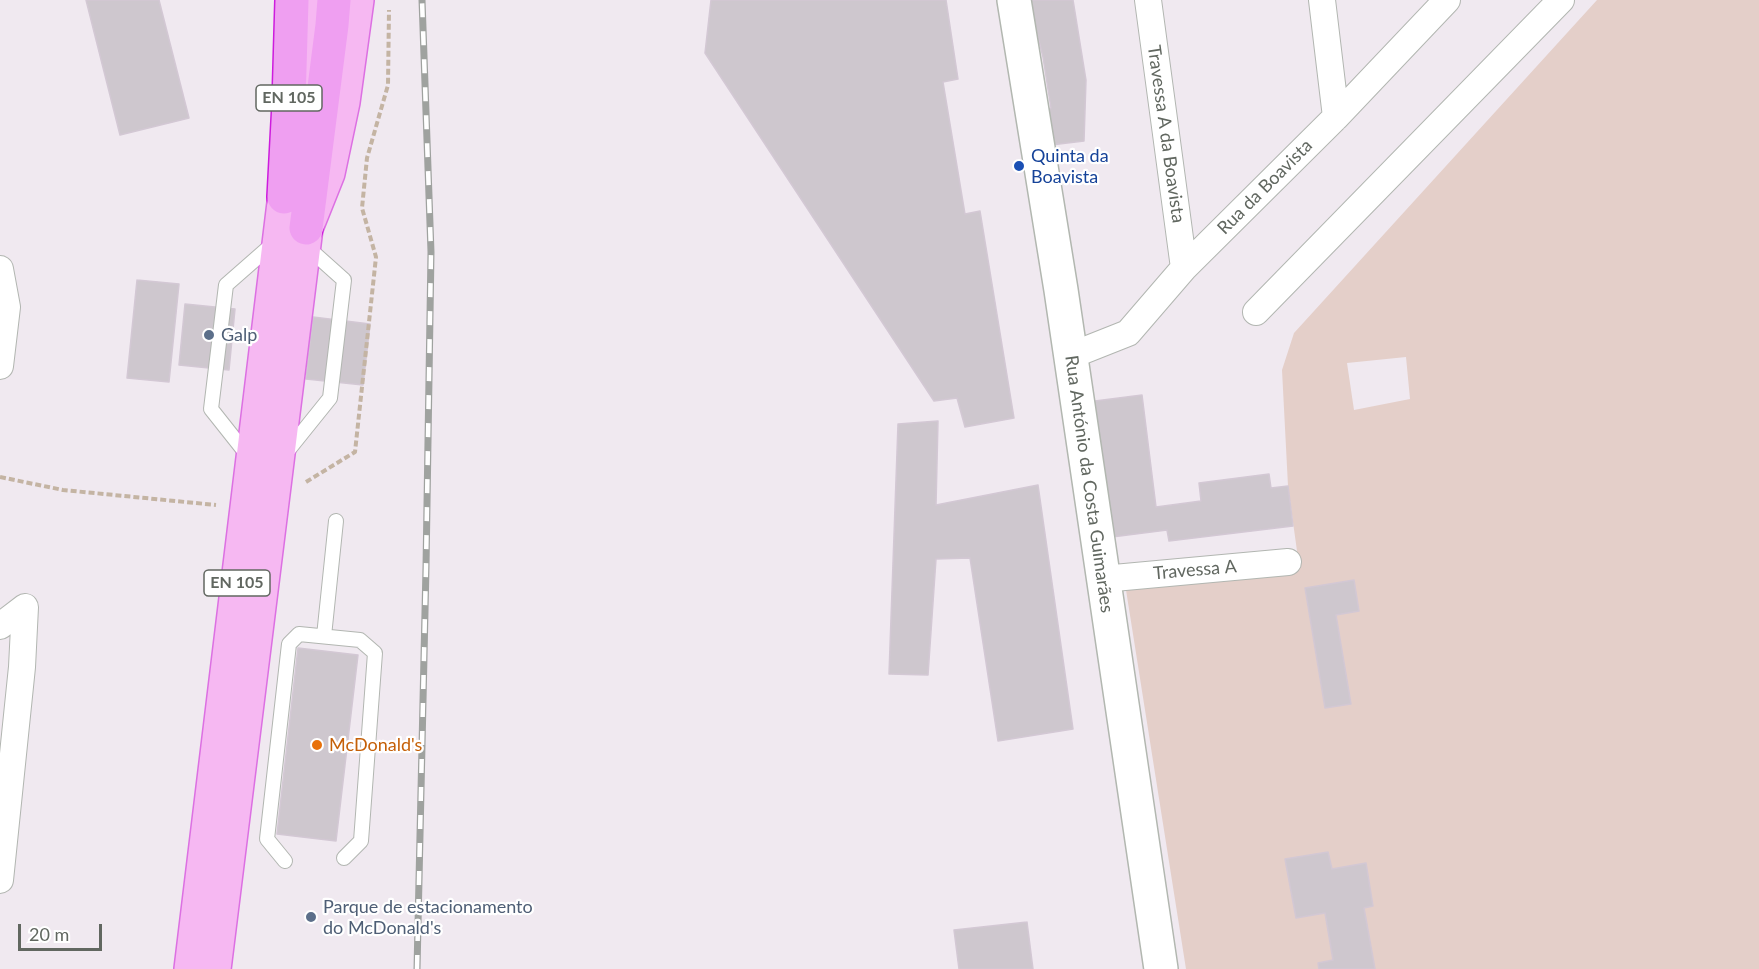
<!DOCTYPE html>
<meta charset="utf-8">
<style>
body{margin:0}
#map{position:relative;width:1759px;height:969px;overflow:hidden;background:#f0e9f0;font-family:Lato,sans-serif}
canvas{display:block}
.scale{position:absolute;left:18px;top:924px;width:84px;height:27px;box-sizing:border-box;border:3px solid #616760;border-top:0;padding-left:8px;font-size:18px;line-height:21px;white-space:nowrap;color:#616760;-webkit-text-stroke:4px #fff;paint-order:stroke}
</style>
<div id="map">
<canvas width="1759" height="969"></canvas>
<div class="scale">20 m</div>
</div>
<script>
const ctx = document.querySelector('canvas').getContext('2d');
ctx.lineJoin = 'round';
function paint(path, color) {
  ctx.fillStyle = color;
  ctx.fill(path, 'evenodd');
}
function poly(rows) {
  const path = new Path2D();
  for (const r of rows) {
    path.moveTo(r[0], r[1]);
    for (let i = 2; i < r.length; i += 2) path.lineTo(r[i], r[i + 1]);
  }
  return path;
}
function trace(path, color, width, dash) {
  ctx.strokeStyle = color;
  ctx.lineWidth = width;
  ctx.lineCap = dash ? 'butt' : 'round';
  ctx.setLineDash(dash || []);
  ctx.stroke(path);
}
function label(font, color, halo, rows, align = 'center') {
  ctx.font = font + ' Lato,sans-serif';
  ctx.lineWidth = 4.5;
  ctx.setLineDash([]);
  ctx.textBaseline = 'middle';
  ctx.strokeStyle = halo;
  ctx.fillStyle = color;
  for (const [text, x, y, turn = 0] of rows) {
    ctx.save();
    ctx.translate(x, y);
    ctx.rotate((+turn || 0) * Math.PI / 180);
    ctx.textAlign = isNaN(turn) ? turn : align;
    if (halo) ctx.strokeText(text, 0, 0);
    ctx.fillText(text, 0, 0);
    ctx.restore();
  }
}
const green = poly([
 [1597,0,1759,0,1759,969,1186,969,1123,571,1297,551,1288,486,1282,370,1294,333],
 [1406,357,1410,399,1354,410,1347,363]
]);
const building = poly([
 [86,0,159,0,189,118,120,135,86,0],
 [711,0,946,0,958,79,943,82,965,214,980,211,1014,418,965,427,957,398,934,401,705,53,711,0],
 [1029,0,1073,0,1086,80,1084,141,1051,145,1044,112,1051,108,1043,57,1029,0],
 [137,280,179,284,169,382,127,378,137,280],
 [185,304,235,309,229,370,179,365,185,304],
 [313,317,370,324,363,385,306,379,313,317],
 [1142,395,1156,507,1201,501,1199,483,1269,474,1271,488,1288,486,1293,526,1169,541,1167,530,1112,537,1095,401,1142,395],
 [938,421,936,505,1038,485,1073,729,998,741,970,558,936,559,928,675,889,674,898,424,938,421],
 [1354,580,1359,611,1336,615,1351,704,1325,708,1305,588,1354,580],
 [298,648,358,655,336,841,277,834,298,648],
 [1328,852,1332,869,1366,863,1373,906,1364,908,1375,969,1319,969,1318,963,1333,960,1325,913,1296,918,1285,859,1328,852],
 [1027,922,1033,969,959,969,954,930,1027,922]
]);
const path = poly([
 [0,477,63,490,216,505],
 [306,482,355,452,376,257,362,208,367,158,388,85,389,10]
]);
const lane = poly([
 [285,454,330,398,344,280,306,246],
 [249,457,211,409,226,285,275,242],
 [324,636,336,521],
 [285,861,267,839,289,644,299,634,360,640,375,653,361,841,344,858]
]);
const street = poly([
 [1148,0,1184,268],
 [1322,0,1336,117],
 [0,269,7,307,0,366],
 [1256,312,1561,0],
 [1070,356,1128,333,1184,268,1336,117,1447,0],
 [1103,579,1288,562],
 [0,626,25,607,22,667,0,880]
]);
const secondary = poly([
 [1014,0,1061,290,1161,969]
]);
const primary = poly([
 [300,98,311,32,313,0],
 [191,969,288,170],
 [214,969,306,228,328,173,343,102,357,0]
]);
const highway = poly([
 [284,197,289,103,292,0],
 [306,228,332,25,334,0]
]);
const rail = poly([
 [417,969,426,567,431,252,422,0]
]);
const markers = [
 [1019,166,6,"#1a4fb4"],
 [209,335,6,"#5c6f8a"],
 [317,745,6,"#e8710a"],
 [311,917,6,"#5c6f8a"]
];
const shields = [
 [289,98,66],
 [237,583,66]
];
const shieldNames = [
 ["EN 105",289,98],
 ["EN 105",237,583]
];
const streetNames = [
 ["Travessa A da Boavista",1166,134,82],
 ["Rua da Boavista",1265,187,-45],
 ["Rua António da Costa Guimarães",1089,484,82],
 ["Travessa A",1195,570,-5]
];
const transitNames = [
 ["Quinta da",1031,156],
 ["Boavista",1031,177]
];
const serviceNames = [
 ["Galp",221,335],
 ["Parque de estacionamento",323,907],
 ["do McDonald's",323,928]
];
const foodNames = [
 ["McDonald's",329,745]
];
paint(green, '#e4cfc9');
paint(building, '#cec7ce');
trace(building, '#d3c8d4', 1.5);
trace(lane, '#b2b6b1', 16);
trace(street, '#b2b6b1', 28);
trace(secondary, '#b2b7b0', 36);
trace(primary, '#dc70e2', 36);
trace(highway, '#cd1cdd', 36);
trace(path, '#c4b4a3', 4, [6, 3]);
trace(lane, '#fff', 14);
trace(street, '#fff', 26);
trace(secondary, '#fff', 33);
trace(primary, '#f6b8f2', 33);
trace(highway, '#ef9ff1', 33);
trace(rail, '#9fa29f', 7);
trace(rail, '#fff', 4.5, [14]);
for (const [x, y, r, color] of markers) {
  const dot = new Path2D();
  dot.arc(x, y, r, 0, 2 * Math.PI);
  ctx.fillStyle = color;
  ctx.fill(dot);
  trace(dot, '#fff', 2);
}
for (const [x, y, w] of shields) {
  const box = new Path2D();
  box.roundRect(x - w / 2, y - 13, w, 26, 4.5);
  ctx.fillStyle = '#fff';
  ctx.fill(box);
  trace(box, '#616760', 1.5);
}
label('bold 16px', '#616760', null, shieldNames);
label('18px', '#616760', '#fff', streetNames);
label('18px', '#164399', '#fff', transitNames, 'left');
label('18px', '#4e5e75', '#fff', serviceNames, 'left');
label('18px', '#c56008', '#fff', foodNames, 'left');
</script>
